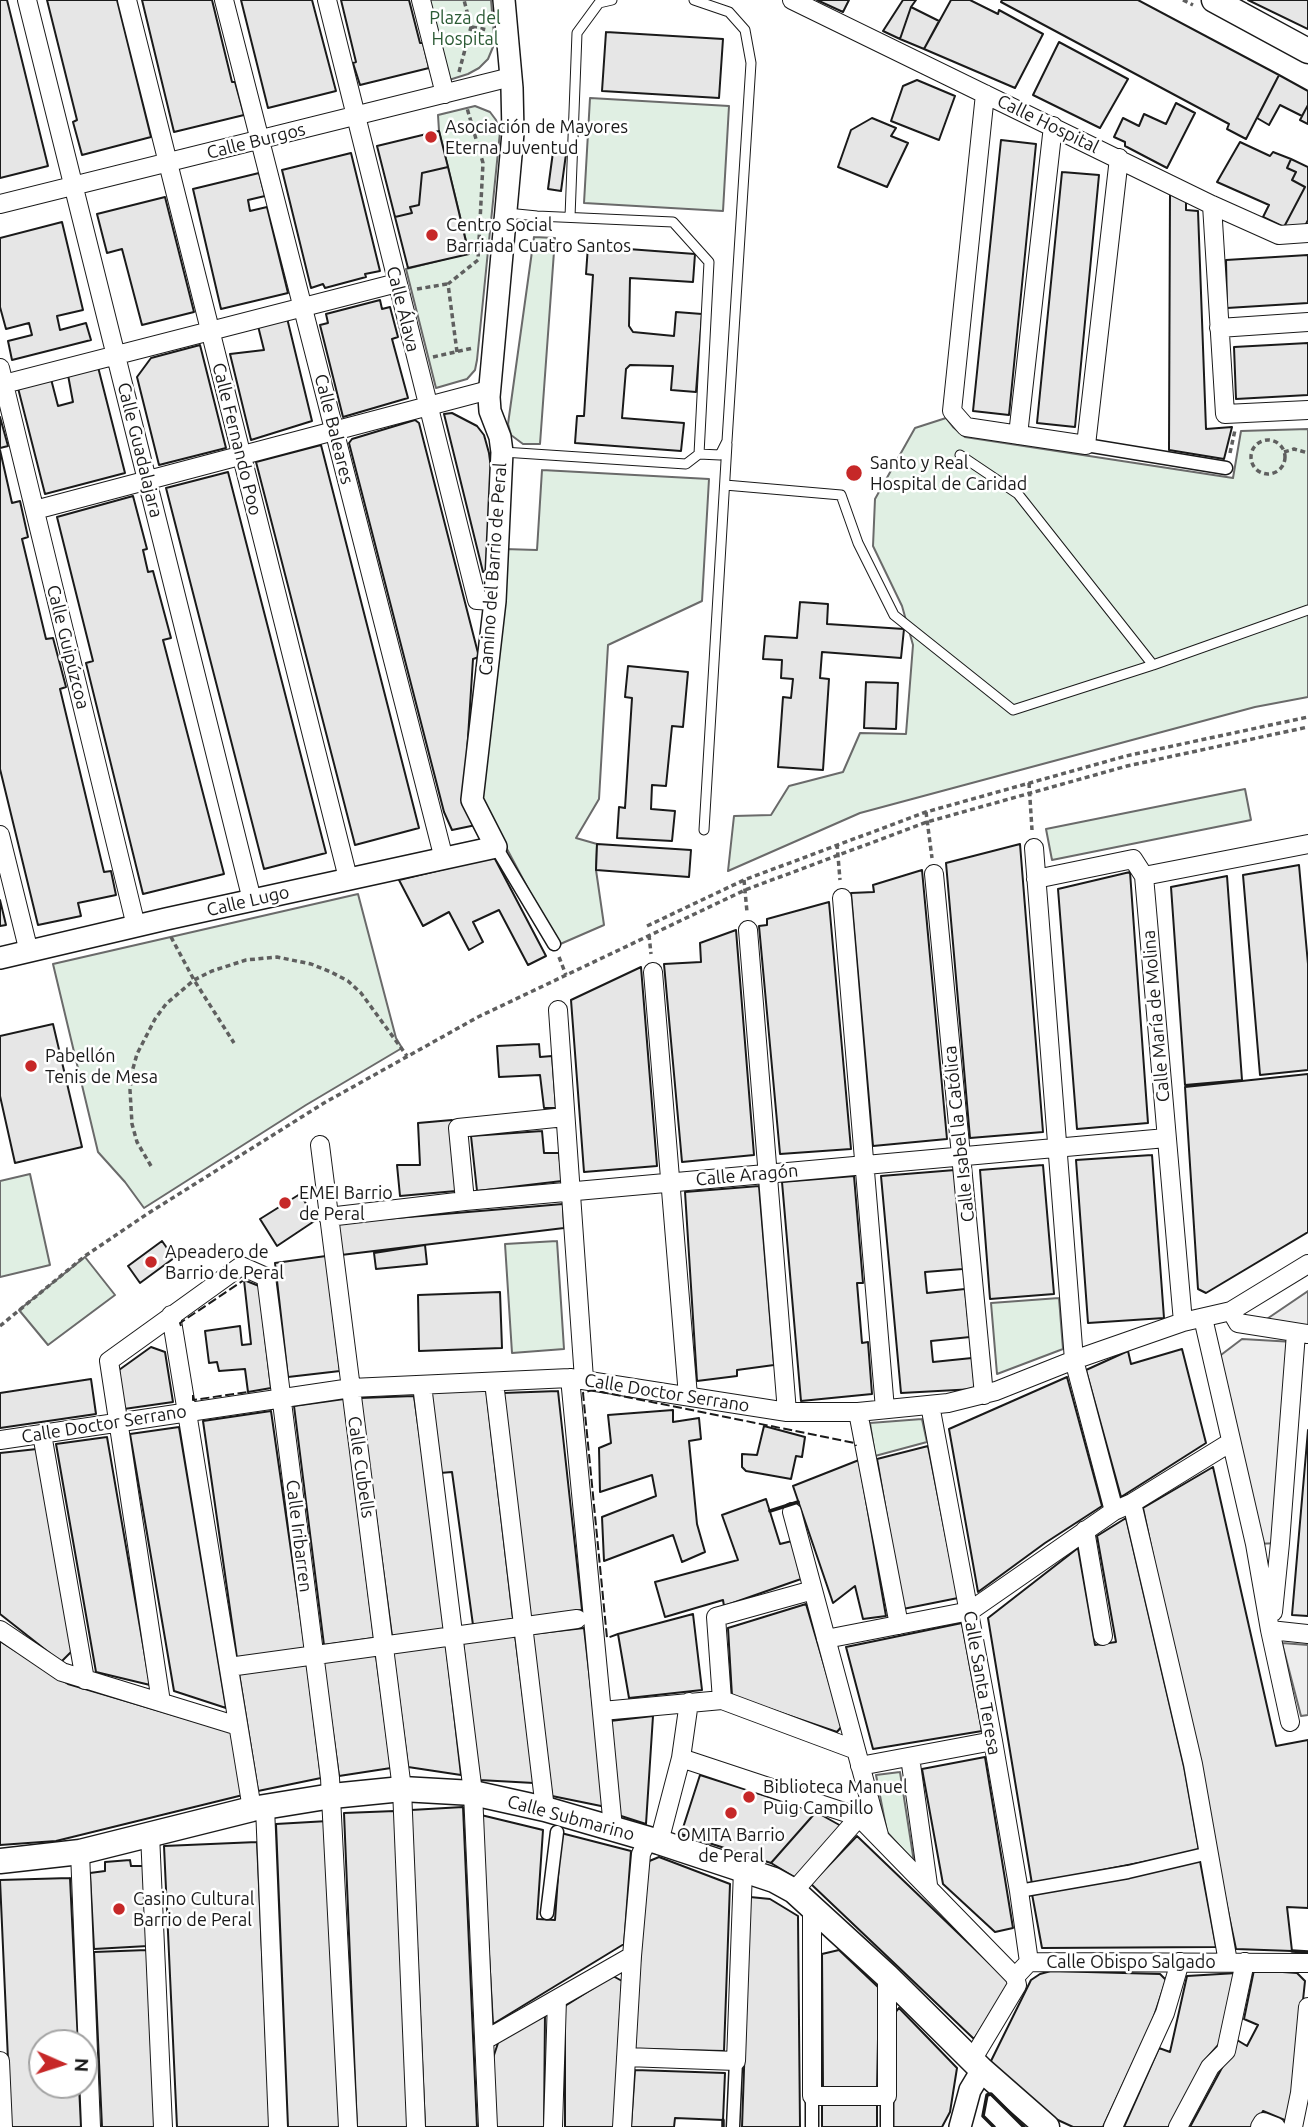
<!DOCTYPE html>
<meta charset="utf-8">
<style>
body{margin:0}
#map{position:relative;width:1308px;height:2127px;overflow:hidden;background:#fff;font-family:Ubuntu,sans-serif}
canvas{display:block}
.north{position:absolute;left:28px;top:2029px;width:70px;height:70px;box-sizing:border-box;background:#fff;border:2px solid #a3a3a3;border-radius:50%;rotate:93deg;font-size:19px;font-weight:700;line-height:28px;text-align:center;color:#1a1a1a}
.north::after{content:'';display:block;margin:auto;width:24px;height:32px;background:#c62828;clip-path:polygon(50% 0,100% 100%,50% 72%,0 100%)}
</style>
<div id="map">
<canvas width="1308" height="2127"></canvas>
<div class="north">N</div>
</div>
<script>
const ctx = document.querySelector('canvas').getContext('2d');
ctx.lineJoin = 'round';
function paint(path, color) {
  ctx.fillStyle = color;
  ctx.fill(path, 'evenodd');
}
function poly(rows) {
  const path = new Path2D();
  for (const r of rows) {
    if (r.length === 3) {
      path.moveTo(r[0] + r[2], r[1]);
      path.arc(r[0], r[1], r[2], 0, 2 * Math.PI);
      continue;
    }
    path.moveTo(r[0], r[1]);
    for (let i = 2; i < r.length; i += 2) path.lineTo(r[i], r[i + 1]);
  }
  return path;
}
function trace(path, color, width, dash) {
  ctx.strokeStyle = color;
  ctx.lineWidth = width;
  ctx.lineCap = dash ? 'butt' : 'round';
  ctx.setLineDash(dash || []);
  ctx.stroke(path);
}
function label(font, color, halo, rows, align = 'center') {
  ctx.font = font + ' Ubuntu,sans-serif';
  ctx.lineWidth = 5;
  ctx.setLineDash([]);
  ctx.textBaseline = 'middle';
  ctx.strokeStyle = halo;
  ctx.fillStyle = color;
  for (const [text, x, y, turn = 0] of rows) {
    ctx.save();
    ctx.translate(x, y);
    ctx.rotate((+turn || 0) * Math.PI / 180);
    ctx.textAlign = isNaN(turn) ? turn : align;
    if (halo) ctx.strokeText(text, 0, 0);
    ctx.fillText(text, 0, 0);
    ctx.restore();
  }
}
const green = poly([
 [429,0,491,0,494,35,493,47,488,59,479,68,468,74,449,80,429,0],
 [590,98,729,106,723,211,584,203,590,98],
 [475,106,490,112,496,120,500,132,477,360,475,370,467,379,436,388,406,269,469,253,439,131,438,115,475,106],
 [534,237,555,238,540,444,523,444,511,435,508,424,534,237],
 [946,418,953,427,965,437,1233,478,1241,431,1308,429,1308,697,1255,707,860,813,728,871,734,816,771,815,789,786,843,772,860,733,906,734,913,645,902,606,873,546,875,499,915,428,946,418],
 [542,470,709,479,702,601,608,645,599,799,576,838,597,844,596,870,604,925,558,945,482,802,504,549,537,550,542,470],
 [1245,789,1251,820,1052,860,1046,829,1245,789],
 [358,894,396,1038,402,1048,306,1105,144,1208,125,1182,98,1152,53,964,358,894],
 [30,1174,50,1265,0,1277,0,1181,30,1174],
 [557,1241,564,1349,512,1353,505,1244,557,1241],
 [85,1257,115,1295,48,1345,19,1310,85,1257],
 [1059,1298,1063,1349,997,1374,991,1303,1059,1298],
 [922,1419,927,1442,875,1456,870,1423,922,1419],
 [900,1772,914,1862,887,1832,876,1775,900,1772]
]);
const parking = poly([
 [1308,1291,1308,1334,1255,1327,1308,1291],
 [1242,1339,1294,1342,1280,1543,1255,1544,1213,1361,1242,1339],
 [1282,1643,1308,1645,1308,1715,1301,1716,1282,1643]
]);
const building = poly([
 [0,0,7,0,48,166,0,178,0,0],
 [47,0,117,0,151,137,82,155,73,122,77,120,47,0],
 [142,0,212,0,232,82,235,82,244,115,174,132,142,0],
 [241,0,312,0,336,91,268,108,241,0],
 [341,0,409,0,420,43,423,43,429,68,360,85,353,63,356,62,341,0],
 [817,0,849,0,843,12,817,0],
 [903,0,916,0,911,7,900,39,883,31,903,0],
 [951,0,970,0,998,14,999,10,1043,34,1015,88,924,49,951,0],
 [1002,0,1138,0,1279,75,1246,139,1227,129,1229,124,1001,2,1002,0],
 [1248,0,1308,0,1308,29,1248,0],
 [911,7,939,21,924,49,900,39,911,7],
 [606,32,723,39,719,98,602,91,606,32],
 [1059,42,1128,79,1100,128,1033,95,1059,42],
 [1279,75,1308,91,1308,105,1302,116,1280,105,1269,125,1257,118,1279,75],
 [917,80,955,96,939,140,891,121,903,86,917,80],
 [1176,103,1195,113,1167,168,1125,146,1125,142,1114,137,1123,118,1139,126,1144,114,1166,124,1176,103],
 [1308,105,1308,124,1300,120,1308,105],
 [872,118,896,128,891,136,908,143,887,187,838,167,851,130,872,118],
 [439,131,448,167,422,173,419,205,410,207,412,213,395,217,377,146,439,131],
 [1001,140,1036,144,1009,415,973,411,1001,140],
 [1240,142,1270,156,1273,152,1291,159,1287,168,1296,172,1292,180,1305,187,1284,227,1263,217,1269,205,1217,182,1240,142],
 [553,152,566,154,561,191,548,189,553,152],
 [351,153,380,271,365,274,366,277,325,288,323,284,311,288,282,170,351,153],
 [1291,159,1308,167,1308,220,1304,228,1284,227,1305,187,1292,180,1296,172,1287,168,1291,159],
 [448,167,469,254,408,268,395,217,412,213,410,207,419,205,422,173,448,167],
 [1062,172,1099,175,1075,427,1037,423,1062,172],
 [259,173,265,196,248,200,250,211,267,207,288,293,221,309,193,189,259,173],
 [1170,191,1186,196,1186,210,1198,211,1206,429,1232,427,1224,459,1169,450,1170,191],
 [165,197,194,312,142,325,122,249,107,253,97,214,165,197],
 [62,222,83,310,57,316,60,330,86,323,91,340,12,360,8,341,32,335,29,323,6,329,0,307,0,238,62,222],
 [588,246,695,254,693,282,630,278,629,326,633,332,674,336,676,312,702,314,696,392,671,390,673,366,630,365,626,369,622,418,684,423,681,451,575,443,577,416,584,416,593,275,586,274,588,246],
 [1308,255,1308,303,1227,308,1226,260,1308,255],
 [380,300,382,309,390,307,398,337,392,339,408,398,343,417,320,325,328,323,326,314,380,300],
 [287,318,312,421,251,440,230,354,264,350,258,326,287,318],
 [1308,343,1308,395,1236,399,1234,347,1308,343],
 [200,345,226,448,159,465,137,377,151,358,200,345],
 [98,367,125,473,45,494,18,388,51,379,58,406,73,402,68,375,98,367],
 [452,413,477,426,484,435,489,453,492,476,489,570,483,572,444,414,452,413],
 [0,417,8,446,0,448,0,417],
 [415,420,419,423,479,657,473,659,464,801,476,825,452,830,444,812,349,443,352,439,415,420],
 [321,445,419,828,355,845,256,462,321,445],
 [0,450,12,503,20,501,28,537,22,539,46,639,53,638,66,687,60,689,104,872,111,871,116,895,78,903,81,916,38,925,0,769,0,450],
 [228,472,326,853,264,869,166,488,228,472],
 [133,496,147,549,143,550,148,572,153,571,171,638,163,640,224,874,143,894,86,663,93,661,57,517,133,496],
 [800,602,828,604,827,624,904,629,901,658,822,652,820,678,829,679,823,770,778,767,783,697,791,698,793,679,781,678,782,660,763,659,765,636,797,638,800,602],
 [628,666,688,672,683,727,672,726,666,786,652,785,651,809,675,811,672,841,617,838,619,807,625,808,632,698,625,697,628,666],
 [866,682,898,683,896,729,864,728,866,682],
 [597,844,691,850,689,877,596,870,597,844],
 [1020,844,1043,1132,970,1138,946,863,1020,844],
 [494,857,546,956,528,965,499,910,473,922,483,942,469,950,449,912,423,926,399,880,494,857],
 [1299,865,1308,964,1308,1070,1260,1075,1243,875,1299,865],
 [922,870,947,1139,873,1146,851,893,874,892,873,885,922,870],
 [1130,872,1148,1123,1077,1129,1058,889,1130,872],
 [1227,876,1242,1080,1185,1085,1171,887,1227,876],
 [0,900,6,925,0,926,0,900],
 [829,902,851,1149,780,1154,759,926,767,925,767,919,829,902],
 [736,930,754,1155,682,1162,664,964,701,962,700,943,736,930],
 [641,967,657,1166,584,1172,571,1000,641,967],
 [53,1024,82,1147,15,1163,0,1096,0,1036,53,1024],
 [539,1044,540,1057,552,1056,556,1108,544,1108,540,1075,499,1077,497,1046,539,1044],
 [1308,1074,1308,1232,1206,1293,1198,1289,1185,1087,1308,1074],
 [452,1120,456,1191,400,1196,397,1165,420,1165,418,1123,452,1120],
 [542,1131,544,1153,559,1153,562,1181,477,1191,471,1136,542,1131],
 [1152,1155,1164,1318,1088,1323,1076,1160,1152,1155],
 [1043,1165,1054,1294,990,1299,980,1170,1043,1165],
 [955,1170,963,1269,925,1272,927,1293,965,1289,970,1337,931,1341,933,1362,972,1358,975,1389,901,1393,881,1176,955,1170],
 [854,1176,863,1283,857,1283,862,1343,868,1342,872,1394,801,1401,782,1182,854,1176],
 [759,1186,774,1365,737,1370,737,1376,697,1381,685,1192,759,1186],
 [300,1194,316,1220,277,1246,260,1219,300,1194],
 [563,1204,564,1228,341,1255,337,1223,563,1204],
 [162,1241,174,1258,140,1283,128,1266,162,1241],
 [425,1245,427,1264,376,1269,374,1253,425,1245],
 [326,1256,340,1371,288,1377,275,1263,326,1256],
 [244,1280,259,1286,271,1388,248,1392,245,1369,219,1371,217,1362,209,1363,205,1331,240,1326,242,1345,251,1344,244,1280],
 [500,1292,502,1348,419,1351,418,1295,500,1292],
 [151,1347,165,1352,173,1402,124,1409,119,1370,151,1347],
 [1182,1349,1206,1443,1121,1497,1086,1370,1128,1351,1131,1364,1182,1349],
 [1067,1377,1102,1506,1045,1543,978,1592,949,1429,1067,1377],
 [91,1379,96,1414,0,1428,0,1393,91,1379],
 [486,1388,513,1619,473,1625,452,1472,440,1473,430,1390,486,1388],
 [558,1391,582,1610,530,1617,503,1393,558,1391],
 [414,1396,447,1629,392,1636,360,1398,414,1396],
 [344,1399,374,1638,324,1645,294,1406,344,1399],
 [673,1410,673,1422,699,1418,701,1439,689,1441,697,1524,705,1552,682,1562,673,1535,604,1561,602,1517,656,1496,652,1475,600,1492,599,1448,611,1443,608,1415,673,1410],
 [271,1411,305,1648,237,1658,203,1421,271,1411],
 [764,1426,805,1437,802,1457,796,1456,791,1479,746,1471,742,1467,742,1454,757,1455,764,1426],
 [179,1427,226,1708,174,1691,130,1434,179,1427],
 [1308,1430,1308,1616,1292,1615,1308,1430],
 [107,1437,150,1685,96,1672,56,1444,107,1437],
 [928,1446,958,1598,903,1609,877,1459,928,1446],
 [37,1449,72,1651,61,1662,0,1614,0,1453,37,1449],
 [859,1460,886,1616,863,1619,855,1586,833,1603,793,1486,859,1460],
 [1213,1467,1276,1746,1308,1740,1308,1908,1287,1907,1292,1951,1236,1949,1143,1508,1213,1467],
 [766,1499,780,1544,792,1541,801,1579,724,1606,723,1600,665,1617,655,1582,738,1560,722,1515,766,1499],
 [1126,1518,1184,1767,1199,1851,1032,1884,988,1618,1078,1548,1095,1645,1116,1642,1097,1536,1126,1518],
 [806,1604,842,1726,837,1732,732,1696,728,1628,806,1604],
 [693,1614,702,1690,629,1698,618,1634,693,1614],
 [962,1623,982,1731,873,1749,846,1647,962,1623],
 [584,1628,604,1804,601,1806,552,1796,532,1634,584,1628],
 [515,1635,534,1783,479,1780,463,1643,515,1635],
 [0,1641,68,1684,231,1732,243,1795,56,1841,0,1845,0,1641],
 [446,1645,461,1775,408,1767,393,1652,446,1645],
 [376,1655,391,1768,339,1776,323,1662,376,1655],
 [307,1664,321,1778,258,1791,239,1673,307,1664],
 [653,1716,646,1824,618,1815,610,1721,653,1716],
 [985,1757,1013,1928,995,1932,943,1884,922,1769,985,1757],
 [700,1775,816,1812,771,1863,681,1834,700,1775],
 [463,1807,477,2127,425,2127,411,1810,463,1807],
 [395,1811,408,2127,357,2127,344,1813,395,1811],
 [816,1812,843,1827,796,1878,771,1863,816,1812],
 [481,1815,543,1830,537,1919,555,1920,561,1833,631,1851,624,1944,493,2024,481,1815],
 [328,1821,341,2127,288,2127,276,1824,328,1821],
 [857,1836,1010,1983,974,2039,811,1884,857,1836],
 [257,1842,270,2127,177,2127,164,1846,257,1842],
 [659,1857,730,1884,724,2051,634,2049,647,1862,659,1857],
 [130,1860,131,1866,144,1866,148,1946,94,1949,90,1873,105,1871,105,1862,130,1860],
 [1200,1861,1216,1947,1042,1948,1032,1894,1200,1861],
 [70,1878,78,2043,42,2043,42,2085,79,2085,81,2127,11,2127,0,1880,70,1878],
 [750,1897,770,1899,798,1916,800,2127,742,2127,750,1897],
 [147,1950,155,2127,102,2127,94,1952,147,1950],
 [839,1950,879,1988,877,2089,823,2089,822,1954,839,1950],
 [1254,1970,1297,1973,1305,1981,1294,2087,1287,2121,1263,2111,1255,2127,1190,2127,1237,2040,1247,2046,1258,2025,1244,2019,1254,1970],
 [1051,1971,1160,1974,1166,1980,1152,2022,1103,2127,1073,2127,1047,2115,990,2063,1031,1980,1040,1974,1051,1971],
 [1237,1973,1220,2043,1205,2060,1169,2127,1124,2127,1159,2048,1170,2052,1187,1976,1237,1973],
 [613,1976,622,1981,614,2127,565,2127,565,2006,613,1976],
 [899,2008,957,2068,950,2112,942,2127,892,2127,893,2015,899,2008],
 [545,2013,544,2127,496,2127,492,2061,499,2040,545,2013],
 [635,2070,725,2073,723,2120,675,2118,674,2127,631,2127,635,2070],
 [822,2103,877,2104,877,2127,822,2127,822,2103]
]);
const path = poly([
 [1183,0,1193,5],
 [472,27,488,30],
 [459,72,471,27,464,0],
 [417,289,447,284],
 [457,352,448,284,478,260,483,163,467,108],
 [433,357,473,348],
 [1268,457,17],
 [1284,452,1294,449,1308,453],
 [1230,453,1235,430],
 [1029,783,1032,830],
 [926,812,932,858],
 [837,844,840,880],
 [744,880,747,912],
 [647,926,744,880,926,812,1126,756,1308,717],
 [649,935,651,954],
 [171,937,194,980,234,1043],
 [559,957,566,975],
 [151,1166,137,1142,132,1124,130,1090,132,1072,137,1054,155,1019,166,1004,194,980,212,971,246,960,277,957,311,964,331,972,348,981,361,993,407,1056],
 [0,1326,85,1256,147,1214,324,1103,478,1017,745,890,927,822,1127,766,1308,727]
]);
const service = poly([
 [694,0,729,12,745,30,751,63,727,441,720,455,699,454],
 [570,217,577,33,599,3,612,0],
 [503,452,686,464,699,454,709,262,673,222,537,216,507,213],
 [960,455,1018,494,1153,665],
 [725,485,841,495,858,543,894,615,1013,710,1153,665,1308,610],
 [704,830,727,444]
]);
const pedestrian = poly([
 [1086,445,1226,468],
 [496,847,554,944],
 [1019,1891,1128,1872,1209,1853],
 [547,1913,557,1832],
 [887,2096,887,2127],
 [733,2127,736,2061],
 [812,2127,812,2096]
]);
const minor = poly([
 [27,0,252,900],
 [127,0,348,878],
 [224,0,444,859],
 [327,0,477,600,495,601],
 [421,0,445,94],
 [792,0,1212,205,1279,235,1308,233],
 [985,94,952,411,966,427,1086,445,1119,158],
 [0,204,511,77],
 [1212,205,1225,414,1308,410],
 [1219,328,1308,322],
 [0,368,136,926],
 [0,385,397,283],
 [1018,435,1053,126],
 [35,510,489,390],
 [0,835,29,952],
 [1034,848,1074,1360,1114,1511],
 [934,874,984,1395],
 [1036,879,1133,859,1144,876],
 [842,898,885,1409],
 [748,930,787,1412],
 [653,972,688,1396],
 [558,1010,584,1379],
 [320,1145,402,1789,416,2127],
 [465,1201,458,1128,565,1117],
 [328,1217,465,1201,1166,1138],
 [1231,1311,1238,1323,1308,1334],
 [171,1315,252,1809],
 [1203,1318,1255,1544,1270,1630,1290,1722],
 [1183,1322,1144,876,1308,844],
 [570,1378,613,1828],
 [494,1382,545,1809],
 [422,1385,473,1793,488,2127],
 [930,1405,993,1741,1019,1891,1029,1962],
 [858,1412,899,1625],
 [42,1434,85,1680],
 [0,1440,351,1388,570,1378,787,1412,858,1412,948,1403,996,1391,1074,1360,1183,1322,1231,1311,1308,1264],
 [1132,1503,1193,1764,1228,1962],
 [792,1512,879,1835],
 [1085,1530,1103,1636],
 [1273,1612,1280,1543,1296,1333],
 [0,1630,62,1672,238,1726],
 [1270,1630,1308,1634],
 [826,1639,970,1611,1114,1511,1132,1503,1231,1442],
 [229,1667,577,1619],
 [722,1700,716,1617,813,1590],
 [161,1702,109,1361,241,1266,266,1277,330,1778,348,2127],
 [602,1711,722,1700,856,1750],
 [910,1757,928,1885],
 [681,1758,859,1817,1015,1977,1029,1962,1308,1963],
 [860,1766,993,1741],
 [265,1807,278,2127],
 [150,1834,163,2127],
 [659,1842,681,1758,689,1702],
 [80,1852,91,2127],
 [794,1891,859,1817],
 [812,1906,812,2096,887,2096,887,1976],
 [485,2040,632,1956],
 [626,2057,736,2061,743,1870],
 [972,2060,1017,1985,1015,1977],
 [0,2061,3,2127],
 [553,2127,557,1999],
 [622,2127,632,1956,641,1854,648,1839],
 [1113,2127,1165,2013,1180,1962],
 [1178,2127,1210,2067,1226,2051,1245,1962],
 [1260,2127,1263,2122,1276,2127],
 [1293,2127,1300,2093,1308,2007]
]);
const tertiary = poly([
 [0,958,166,919,496,847,472,800,495,601,502,452,500,437,490,411,489,397,513,133,512,88,504,0],
 [960,2127,970,2090,982,2070]
]);
const secondary = poly([
 [1214,0,1308,51],
 [0,1861,80,1852,252,1809,332,1796,402,1789,473,1793,545,1809,659,1842,774,1880,794,1891,887,1976,982,2070,1047,2127]
]);
const fence = poly([
 [181,1326,180,1323,244,1280],
 [193,1395,193,1400,248,1392],
 [618,1634,607,1638,583,1393,592,1390,855,1443,856,1446]
]);
const wall = poly([
 [770,1511,798,1502],
 [1292,1951,1308,1952],
 [723,2127,723,2120],
 [994,2127,983,2116,987,2095,991,2094,1024,2127]
]);
const markers = [
 [431,137,7,"#c62828"],
 [432,235,7,"#c62828"],
 [854,473,9,"#c62828"],
 [31,1066,7,"#c62828"],
 [285,1203,7,"#c62828"],
 [151,1262,7,"#c62828"],
 [749,1797,7,"#c62828"],
 [731,1813,7,"#c62828"],
 [119,1909,7,"#c62828"]
];
const parkNames = [
 ["Plaza del",465,18],
 ["Hospital",465,39]
];
const streetNames = [
 ["Calle Hospital",1048,124,26],
 ["Calle Burgos",256,141,-14],
 ["Calle Álava",403,309,76],
 ["Calle Baleares",334,429,76],
 ["Calle Fernando Poo",237,439,76],
 ["Calle Guadalajara",140,450,76],
 ["Camino del Barrio de Peral",493,569,-86],
 ["Calle Guipúzcoa",68,647,76],
 ["Calle Lugo",248,901,-13],
 ["Calle María de Molina",1156,1016,-95],
 ["Calle Isabel la Católica",959,1134,-96],
 ["Calle Aragón",747,1175,-5],
 ["Calle Doctor Serrano",667,1393,9],
 ["Calle Doctor Serrano",104,1424,-9],
 ["Calle Cubells",361,1467,82],
 ["Calle Iribarren",299,1536,83],
 ["Calle Santa Teresa",982,1683,80],
 ["Calle Submarino",571,1818,15],
 ["Calle Obispo Salgado",1131,1962]
];
const poiNames = [
 ["Asociación de Mayores",445,127],
 ["Eterna Juventud",445,148],
 ["Centro Social",446,225],
 ["Barriada Cuatro Santos",446,246],
 ["Santo y Real",870,463],
 ["Hospital de Caridad",870,484],
 ["Pabellón",45,1056],
 ["Tenis de Mesa",45,1077],
 ["EMEI Barrio",299,1193],
 ["de Peral",299,1214],
 ["Apeadero de",165,1252],
 ["Barrio de Peral",165,1273],
 ["Biblioteca Manuel",763,1787],
 ["Puig Campillo",763,1808],
 ["OMITA Barrio",731,1835,"center"],
 ["de Peral",731,1856,"center"],
 ["Casino Cultural",133,1899],
 ["Barrio de Peral",133,1920]
];
paint(green, '#e0efe3');
trace(green, '#6a6a6a', 2);
paint(parking, '#ededed');
trace(parking, '#6a6a6a', 2);
paint(building, '#e6e6e6');
trace(building, '#1a1a1a', 2);
trace(service, '#1a1a1a', 11);
trace(pedestrian, '#1a1a1a', 15);
trace(minor, '#1a1a1a', 20);
trace(tertiary, '#1a1a1a', 24);
trace(secondary, '#1a1a1a', 27);
trace(path, '#5f5f5f', 3.5, [5, 3.5]);
trace(service, '#fff', 9);
trace(pedestrian, '#fff', 12);
trace(minor, '#fff', 18);
trace(tertiary, '#fff', 21);
trace(secondary, '#fff', 24);
trace(fence, '#1a1a1a', 2, [9, 3.5]);
trace(wall, '#1a1a1a', 3.5);
for (const [x, y, r, color] of markers) {
  const dot = new Path2D();
  dot.arc(x, y, r, 0, 2 * Math.PI);
  ctx.fillStyle = color;
  ctx.fill(dot);
  trace(dot, '#fff', 2.5);
}
label('18px', '#2b5a34', '#fff', parkNames);
label('18px', '#1a1a1a', '#fff', streetNames);
label('18px', '#1a1a1a', '#fff', poiNames, 'left');
</script>
